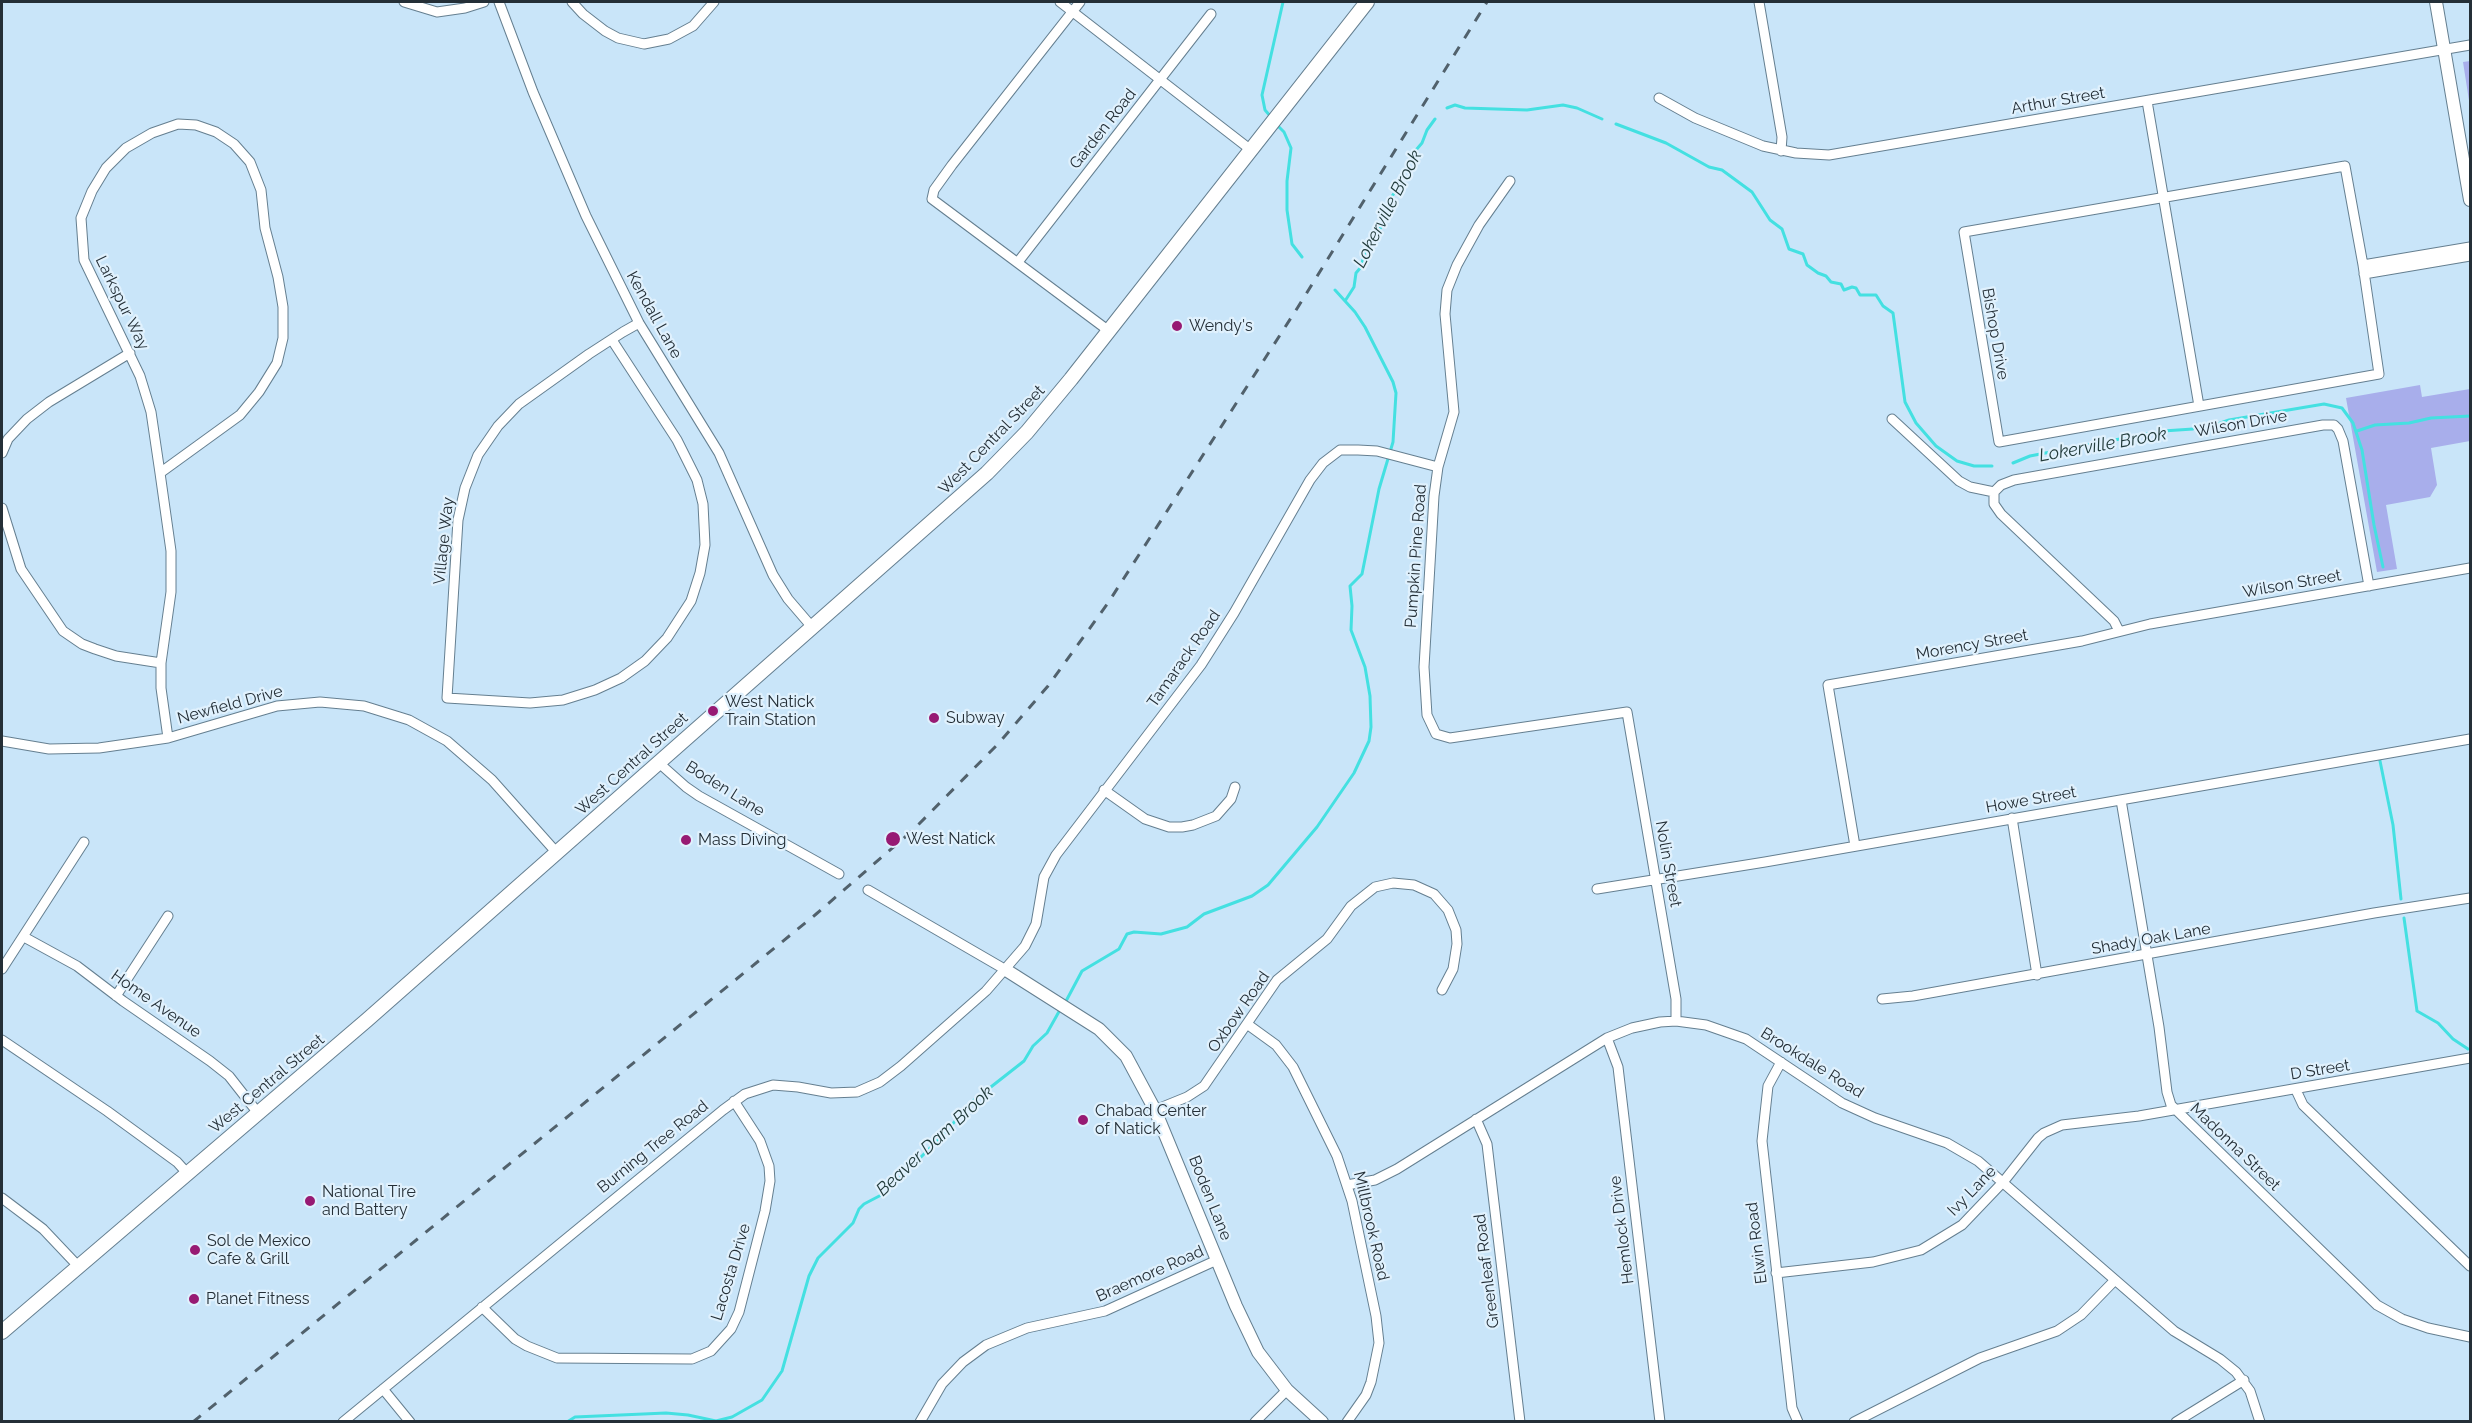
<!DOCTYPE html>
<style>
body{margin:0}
#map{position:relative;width:2472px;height:1423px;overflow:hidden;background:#c9e5f9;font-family:Raleway,sans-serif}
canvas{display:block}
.frame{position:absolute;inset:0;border:3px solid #242f37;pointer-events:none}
</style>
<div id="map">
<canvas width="2472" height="1423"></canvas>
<div class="frame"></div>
</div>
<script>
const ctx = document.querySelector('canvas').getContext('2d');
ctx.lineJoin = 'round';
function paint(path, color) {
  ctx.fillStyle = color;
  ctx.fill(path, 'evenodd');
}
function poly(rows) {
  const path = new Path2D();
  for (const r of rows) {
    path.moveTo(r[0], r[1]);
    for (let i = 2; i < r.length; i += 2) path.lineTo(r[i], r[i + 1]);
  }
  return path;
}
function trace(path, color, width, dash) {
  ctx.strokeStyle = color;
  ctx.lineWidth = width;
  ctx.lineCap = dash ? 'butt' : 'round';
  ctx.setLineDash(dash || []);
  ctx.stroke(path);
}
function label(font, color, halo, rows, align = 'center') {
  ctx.font = font + ' Raleway,sans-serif';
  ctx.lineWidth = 4.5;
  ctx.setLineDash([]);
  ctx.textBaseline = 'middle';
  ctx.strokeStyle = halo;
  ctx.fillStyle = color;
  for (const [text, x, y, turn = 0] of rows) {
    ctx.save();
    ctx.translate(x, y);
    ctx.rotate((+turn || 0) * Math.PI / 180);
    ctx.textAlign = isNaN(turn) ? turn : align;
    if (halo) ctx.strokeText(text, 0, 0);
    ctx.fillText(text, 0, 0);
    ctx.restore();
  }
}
const green = poly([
 [2470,61,2470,107,2463,62],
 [2420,385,2422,397,2470,389,2470,441,2431,448,2437,485,2430,497,2386,505,2397,569,2377,572,2346,398]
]);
const stream = poly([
 [1447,108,1455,105,1465,108,1527,110,1563,105,1577,108,1602,119],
 [1271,117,1265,110,1262,95,1283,2],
 [1616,124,1666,143,1709,167,1722,170,1752,192,1770,220,1782,229,1789,249,1803,254,1807,265,1818,273,1826,276,1831,282,1841,284,1844,290,1852,287,1856,288,1860,295,1876,295,1883,306,1893,313,1905,402,1916,423,1936,446,1957,461,1974,466,1992,466],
 [1277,125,1284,132,1291,148,1287,181,1287,210,1292,244,1302,257],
 [1345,301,1354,287,1356,273,1361,267,1366,247,1381,227,1388,202,1397,189,1399,181,1416,150,1422,143,1427,130,1435,119],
 [2212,426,2229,420,2324,404,2342,408,2353,423,2362,450,2374,525,2383,567],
 [2357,431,2375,425,2409,423,2431,418,2470,416],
 [2013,463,2030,456,2066,449,2163,431,2193,429],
 [2379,756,2393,825,2401,899],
 [2404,918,2417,1011,2438,1023,2453,1039,2468,1049],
 [1065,1003,1082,971,1119,949,1127,934,1134,932,1161,934,1187,927,1204,914,1252,896,1268,885,1317,827,1354,773,1369,741,1371,727,1370,696,1365,667,1351,630,1352,606,1350,586,1362,574,1379,489,1393,442,1396,393,1393,382,1365,327,1355,312,1335,290],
 [567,1422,575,1417,666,1413,688,1415,716,1421,732,1417,762,1400,782,1371,809,1276,818,1258,853,1223,859,1209,864,1204,885,1193,940,1138,973,1101,1024,1061,1033,1046,1047,1033,1061,1008]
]);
const minor = poly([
 [404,2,437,12,465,8,484,2],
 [499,2,533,92,586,216,639,323,719,453,773,575,788,599,812,627],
 [572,2,583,14,605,31,618,38,644,44,669,39,693,26,714,2],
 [1060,2,1251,150],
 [1080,2,952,165,934,190,932,199,1109,331],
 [1759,2,1782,137,1781,151],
 [1659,98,1695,118,1763,146,1796,153,1829,155,2470,45],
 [2147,101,2199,406],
 [178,124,196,125,216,132,234,144,250,162,261,190,265,228,278,277,283,307,283,338,277,363,259,392,240,415,160,473,151,412,140,376,84,260,81,218,92,191,106,168,126,148,152,133,178,124],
 [2345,166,2363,265,2379,374,1999,442,1964,232,2345,166],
 [1510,181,1479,225,1457,265,1447,290,1445,314,1454,412,1438,467,1434,496,1424,667,1427,715,1436,734,1450,738,1627,712,1676,999,1676,1021],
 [1018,262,1211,14],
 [2363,265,2470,247],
 [2364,274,2470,256],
 [612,340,677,440,697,480,703,504,705,545,700,573,691,601,667,638,645,661,621,678,595,690,563,700,530,703,447,698,458,520,465,488,478,455,498,426,519,404,589,354,623,332,639,323],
 [1892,419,1959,481,1970,487,1994,492,2001,485,2014,480,2323,425,2334,425,2338,429,2343,441,2369,586],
 [2,453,8,439,27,419,49,402,130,353],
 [160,473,171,551,171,592,161,663,161,688,168,738],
 [1994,492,1994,504,2001,514,2114,621,2119,631],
 [2,508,21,569,63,631,82,644,95,649,116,656,161,663],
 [2,741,49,749,99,748,168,738,277,706,320,702,364,706,409,720,447,741,492,780,557,853],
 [659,763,686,787,699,796,839,874],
 [1104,790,1145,819,1169,827,1182,827,1193,825,1216,816,1231,799,1235,787],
 [2121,800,2159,1027,2167,1092,2171,1105,2377,1305,2402,1319,2428,1328,2470,1337],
 [2012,818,2037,975],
 [1855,846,1828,685,2082,641,2150,624,2470,568],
 [1597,889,1765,862,2470,739],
 [868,890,1006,970],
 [24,937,77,966,123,1001,210,1061,229,1076,258,1113],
 [2,969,84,842],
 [116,996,168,916],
 [1882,999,1913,996,2374,913,2470,898],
 [1247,1024,1276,1045,1293,1067,1337,1156,1352,1201,1376,1316,1379,1343,1371,1382,1366,1395,1347,1422],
 [1607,1038,1618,1067,1660,1422],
 [2,1040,107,1111,177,1162,187,1173],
 [1781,1062,1768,1086,1762,1141,1792,1408,1798,1422],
 [2296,1090,2303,1105,2470,1266],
 [1155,1110,1187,1097,1204,1086,1277,980,1327,939,1351,906,1375,887,1393,883,1414,885,1434,894,1448,910,1456,930,1457,944,1453,969,1442,990],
 [1476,1119,1487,1144,1520,1422],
 [1347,1185,1375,1180,1397,1169,1607,1038,1632,1028,1660,1022,1676,1021,1706,1025,1746,1039,1842,1103,1875,1118,1947,1143,1978,1161,2174,1331,2220,1359,2236,1372,2250,1391,2260,1422],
 [2,1198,43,1229,78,1266],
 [1776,1273,1873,1262,1921,1250,1962,1225,2004,1181,2038,1138,2044,1133,2062,1125,2139,1116,2470,1058],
 [482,1307,515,1339,527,1346,557,1358,692,1359,711,1351,731,1329,739,1312,765,1211,770,1181,769,1166,760,1141,734,1101],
 [383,1389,410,1422],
 [343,1422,723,1110,745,1094,773,1085,798,1087,831,1093,857,1092,880,1082,901,1066,986,991,1025,946,1036,924,1044,877,1056,855,1201,665,1234,613,1310,480,1323,463,1340,450,1358,450,1377,451,1438,467],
 [920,1422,942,1384,963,1362,986,1345,1027,1328,1105,1311,1217,1260],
 [1255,1422,1287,1390],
 [1854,1422,1980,1358,2057,1331,2081,1315,2115,1280],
 [2176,1422,2244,1380]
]);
const tertiary = poly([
 [2436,2,2470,200],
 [1006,970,1099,1029,1126,1056,1155,1110,1236,1306,1258,1352,1287,1390,1322,1422]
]);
const secondary = poly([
 [2,1332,367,1020,987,473,1027,432,1071,379,1367,2]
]);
const rail = poly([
 [193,1422,815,915,912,831,998,744,1048,686,1108,603,1298,307,1487,2]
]);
const markers = [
 [1177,326,6,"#971a73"],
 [713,711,6,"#971a73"],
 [934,718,6,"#971a73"],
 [893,839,8,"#971a73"],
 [686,840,6,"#971a73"],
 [1083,1120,6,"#971a73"],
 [310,1201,6,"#971a73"],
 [195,1250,6,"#971a73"],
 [194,1299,6,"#971a73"]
];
const streetNames = [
 ["Arthur Street",2058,101,-10],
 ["Garden Road",1103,129,-52],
 ["Larkspur Way",122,303,64],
 ["Kendall Lane",654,315,61],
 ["Bishop Drive",1995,334,80],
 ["Wilson Drive",2241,424,-10],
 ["West Central Street",992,440,-46],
 ["Village Way",444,541,-84],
 ["Pumpkin Pine Road",1416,556,-86],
 ["Wilson Street",2292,584,-10],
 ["Morency Street",1972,645,-10],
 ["Tamarack Road",1184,659,-55],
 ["Newfield Drive",230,705,-15],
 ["West Central Street",632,764,-42],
 ["Boden Lane",725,789,32],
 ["Howe Street",2031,800,-10],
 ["Nolin Street",1668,864,80],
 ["Shady Oak Lane",2151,939,-10],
 ["Home Avenue",156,1004,35],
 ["Oxbow Road",1239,1012,-55],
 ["Brookdale Road",1812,1063,32],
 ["D Street",2320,1070,-9],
 ["West Central Street",267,1084,-40],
 ["Burning Tree Road",653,1147,-39],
 ["Madonna Street",2235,1147,44],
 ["Ivy Lane",1972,1191,-46],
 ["Boden Lane",1210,1198,68],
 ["Millbrook Road",1371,1226,77],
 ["Hemlock Drive",1622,1230,-97],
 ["Elwin Road",1757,1243,-97],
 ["Greenleaf Road",1487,1271,-97],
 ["Lacosta Drive",731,1272,-73],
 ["Braemore Road",1150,1274,-24]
];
const poiNames = [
 ["Wendy's",1189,326],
 ["West Natick",725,702],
 ["Train Station",725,720],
 ["Subway",946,718],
 ["West Natick",906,839],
 ["Mass Diving",698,840],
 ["Chabad Center",1095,1111],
 ["of Natick",1095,1129],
 ["National Tire",322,1192],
 ["and Battery",322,1210],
 ["Sol de Mexico",207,1241],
 ["Cafe & Grill",207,1259],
 ["Planet Fitness",206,1299]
];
const waterNames = [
 ["Lokerville Brook",1388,209,-63],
 ["Lokerville Brook",2103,445,-10],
 ["Beaver Dam Brook",935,1141,-43]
];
paint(green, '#a8aeeb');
trace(stream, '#44e0e1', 3);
trace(minor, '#657f90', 11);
trace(tertiary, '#657f90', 14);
trace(secondary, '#657f90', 16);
trace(minor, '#fff', 9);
trace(tertiary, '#fff', 12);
trace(secondary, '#fff', 14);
trace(rail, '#51616c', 3, [10, 10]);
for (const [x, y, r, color] of markers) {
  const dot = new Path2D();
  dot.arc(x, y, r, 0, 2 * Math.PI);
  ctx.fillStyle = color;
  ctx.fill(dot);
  trace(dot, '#e0f1fd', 2);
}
label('16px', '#242f37', '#e0f1fd', streetNames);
label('16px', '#242f37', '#e0f1fd', poiNames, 'left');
label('italic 18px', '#233c3c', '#e0f1fd', waterNames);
</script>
